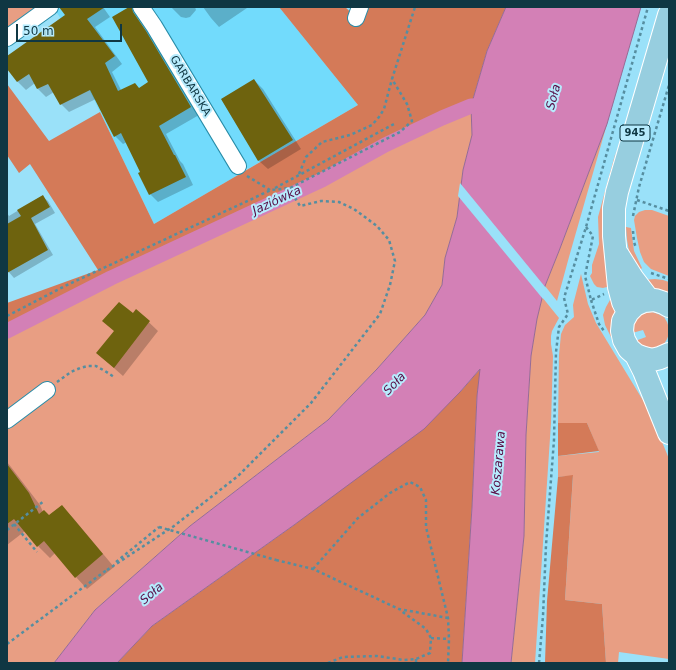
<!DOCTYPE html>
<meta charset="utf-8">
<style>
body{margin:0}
#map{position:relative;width:676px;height:670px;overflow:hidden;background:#9ae1f9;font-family:"DejaVu Sans",sans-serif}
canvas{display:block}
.frame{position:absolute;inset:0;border:8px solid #0f3743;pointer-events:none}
.scale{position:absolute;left:16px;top:24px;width:106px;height:18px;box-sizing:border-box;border:2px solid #0f3743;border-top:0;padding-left:5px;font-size:12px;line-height:14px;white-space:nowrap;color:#0f3743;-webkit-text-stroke:3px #b7ebfd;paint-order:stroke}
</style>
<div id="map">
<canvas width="676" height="670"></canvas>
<div class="frame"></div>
<div class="scale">50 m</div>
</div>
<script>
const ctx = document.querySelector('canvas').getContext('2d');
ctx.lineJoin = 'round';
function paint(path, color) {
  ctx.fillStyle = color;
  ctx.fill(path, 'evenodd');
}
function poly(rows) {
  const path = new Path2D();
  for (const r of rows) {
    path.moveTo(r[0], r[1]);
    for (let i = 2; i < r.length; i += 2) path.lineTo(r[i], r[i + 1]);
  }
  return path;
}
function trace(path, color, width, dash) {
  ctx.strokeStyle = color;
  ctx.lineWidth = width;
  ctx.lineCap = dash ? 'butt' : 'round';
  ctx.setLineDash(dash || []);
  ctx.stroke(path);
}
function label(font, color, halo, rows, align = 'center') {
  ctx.font = font + ' "DejaVu Sans",sans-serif';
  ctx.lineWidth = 4;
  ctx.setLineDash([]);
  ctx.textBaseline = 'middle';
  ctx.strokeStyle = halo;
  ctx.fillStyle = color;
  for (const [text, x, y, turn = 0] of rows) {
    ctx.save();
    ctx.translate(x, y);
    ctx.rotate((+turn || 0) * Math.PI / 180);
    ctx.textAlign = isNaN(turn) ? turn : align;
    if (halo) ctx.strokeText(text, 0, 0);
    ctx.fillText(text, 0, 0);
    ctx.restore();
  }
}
const built = poly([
 [53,7,279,7,358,105,248,169,237,156,159,36,238,175,154,224,76,62,75,40]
]);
const green = poly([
 [7,7,35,7,40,14,7,38],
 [471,106,472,135,463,170,457,217,445,258,442,285,425,315,377,369,328,420,190,526,95,610,54,663,7,663,7,331,111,278,322,180,410,132,442,118],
 [607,124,569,257,557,301,545,286,559,251],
 [616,151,604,208,602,233,607,270,611,286,603,288,597,287,594,284,590,276,592,273,592,265,599,244,598,217],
 [645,210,652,210,669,216,669,276,651,269,644,262,640,252,637,238,634,220,635,216,639,212],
 [626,227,631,228,634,251,642,268,638,272,629,251,627,240],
 [581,274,588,304,596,323,644,402,652,417,669,459,669,659,619,652,618,663,606,663,602,604,565,600,573,476,558,477,558,456,599,452,587,423,558,423,559,355,561,334,565,325,574,317,573,305],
 [655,279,663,280,669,282,669,293,658,291,648,286,643,280],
 [615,296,618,308,614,338,612,339,605,325,603,315,606,307,610,300],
 [542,297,559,318,552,331,551,336,551,344,553,356,551,423,535,663,511,663,524,536,526,435,531,356,537,319],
 [652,312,658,314,664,317,667,322,669,328,669,334,667,339,664,344,659,348,647,349,635,341,646,337,643,330,632,333,632,326,635,320,639,315,645,313]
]);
const forest = poly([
 [279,7,345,7,356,17,360,7,506,7,487,51,471,106,410,132,322,180,111,278,7,331,7,303,98,270,30,164,19,173,7,155,7,84,49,141,100,112,154,224,358,105],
 [481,368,477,396,472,507,462,663,117,663,152,626,294,525,460,392],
 [558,423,587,423,599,451,558,456],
 [573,475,565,600,602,604,606,663,545,663,547,601,558,477]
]);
const water = poly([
 [506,7,641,7,607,124,559,251,545,286,537,319,531,356,526,435,524,536,511,663,462,663,472,507,477,396,480,369,460,392,424,429,294,525,152,626,117,663,54,663,95,610,190,526,328,420,377,369,425,315,442,285,445,258,457,217,463,170,472,135,471,106,487,51,506,7]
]);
const pier = poly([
 [460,183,546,288,543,299,458,196]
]);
const shadow = poly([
 [69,7,103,7,110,17,95,27,122,64,112,72,121,90,139,89,149,82,131,7,132,7,140,14,139,17,141,21,154,40,199,115,166,134,180,161,183,164,193,185,158,202,150,194,141,172,127,142,123,144,115,136,96,99,69,112,61,104,54,92,46,97,38,89,35,83,26,90,18,82,7,67,7,57,66,16],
 [171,7,195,7,196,10,190,17,186,18,181,17],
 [203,7,246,7,247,8,219,27,211,18],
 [254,80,263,89,301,149,268,169,259,161,222,100],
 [42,196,48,201,55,213,35,224,53,255,14,278,7,270,7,213,9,216],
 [136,310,158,331,123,376,106,361,97,353,115,332],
 [7,462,11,467,40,505,43,512,49,516,61,506,73,518,114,567,87,589,76,577,55,553,50,558,38,546,25,531,7,545]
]);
const canal = poly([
 [7,331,111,278,322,180,385,145,442,118,471,106,490,105]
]);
const building = poly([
 [59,7,105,7,87,19,115,56,105,63,118,91,135,83,139,88,148,82,112,17,129,7,132,7,133,12,146,31,191,107,159,126,174,155,175,155,186,177,149,195,138,173,140,172,121,133,114,137,90,90,60,105,48,84,37,89,29,74,17,82,7,69,7,56,65,15],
 [254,79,293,140,258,161,221,99],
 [43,195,50,207,31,218,48,250,7,273,7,224,21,216,17,210],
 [119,302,133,313,136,309,150,321,114,368,96,353,114,331,102,321],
 [7,464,29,493,39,514,44,510,49,515,62,505,103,554,75,578,44,541,37,547,14,519,7,524]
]);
const path = poly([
 [299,174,306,157,322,142,350,135,372,125,379,117,384,109,392,79],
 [247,176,270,190],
 [275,188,394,124],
 [637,200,669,211],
 [633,216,639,187,669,85],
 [586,227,593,236,585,276,591,300,604,294],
 [633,231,634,242,636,248],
 [651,273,669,279],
 [591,300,599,324,604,331],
 [7,316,67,285,271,190,290,188,400,132,412,121,407,104,392,79,415,7],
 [57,382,71,372,80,368,88,366,96,366,105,371,114,377],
 [14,524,37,552],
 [7,530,44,501],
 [276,560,313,569,399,609,448,618],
 [116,562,159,527],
 [313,569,358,518,390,493,410,482,420,487,426,500,426,527,448,618,449,639,448,663],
 [107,570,174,526,238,476,311,403,380,314,390,285,395,261,389,240,377,226,354,209,339,202,321,201,300,206,295,198,290,188],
 [431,638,449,639],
 [7,644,108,569],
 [416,659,416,663],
 [328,663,343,657,377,656,404,660,416,659,430,653,431,638,426,629,400,610],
 [539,663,543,616,546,545,554,440,556,352,559,327,568,314,564,298,586,227,648,7]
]);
const street = poly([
 [141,7,154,26,238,166],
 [356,18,360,7],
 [7,38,50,7],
 [7,420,47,390]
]);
const primary = poly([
 [618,255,633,279,649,300],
 [669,306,664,303,655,300,644,301,635,305,628,312,623,321,622,331,624,340,629,349,636,355,644,358,652,360,660,358,669,354],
 [628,312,623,302,619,287,614,236,614,208,617,192,669,15],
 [636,355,644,371,669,433]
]);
const pathBridge = poly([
 [159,527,276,560]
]);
const shields = [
 [635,133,30]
];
const shieldNames = [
 ["945",635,133]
];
const streetNames = [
 ["GARBARSKA",190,86,59]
];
const waterNames = [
 ["Soła",554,97,-75],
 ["Jaziówka",277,201,-25],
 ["Soła",395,384,-46],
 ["Koszarawa",499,463,-85],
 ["Soła",152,594,-41]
];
paint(built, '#72dbfc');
paint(green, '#e89e83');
paint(forest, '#d47a58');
paint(water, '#d380b6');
trace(water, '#986a94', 1);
paint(pier, '#9ae1f9');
paint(shadow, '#0003');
trace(canal, '#d380b6', 15);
paint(building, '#6e630e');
trace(street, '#288ca8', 18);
trace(primary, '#fff', 24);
trace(path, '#568ea0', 2.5, [3, 3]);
trace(street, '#fff', 16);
trace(primary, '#97cedf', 22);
trace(pathBridge, '#568ea0', 2.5, [3, 3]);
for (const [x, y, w] of shields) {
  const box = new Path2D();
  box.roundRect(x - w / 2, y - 8, w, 16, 3);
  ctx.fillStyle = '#b7ebfd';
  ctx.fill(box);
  trace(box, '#0f3743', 1);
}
label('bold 10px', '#0f3743', null, shieldNames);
label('11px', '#0f3743', '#b7ebfd', streetNames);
label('italic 12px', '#570c44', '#b7ebfd', waterNames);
</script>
